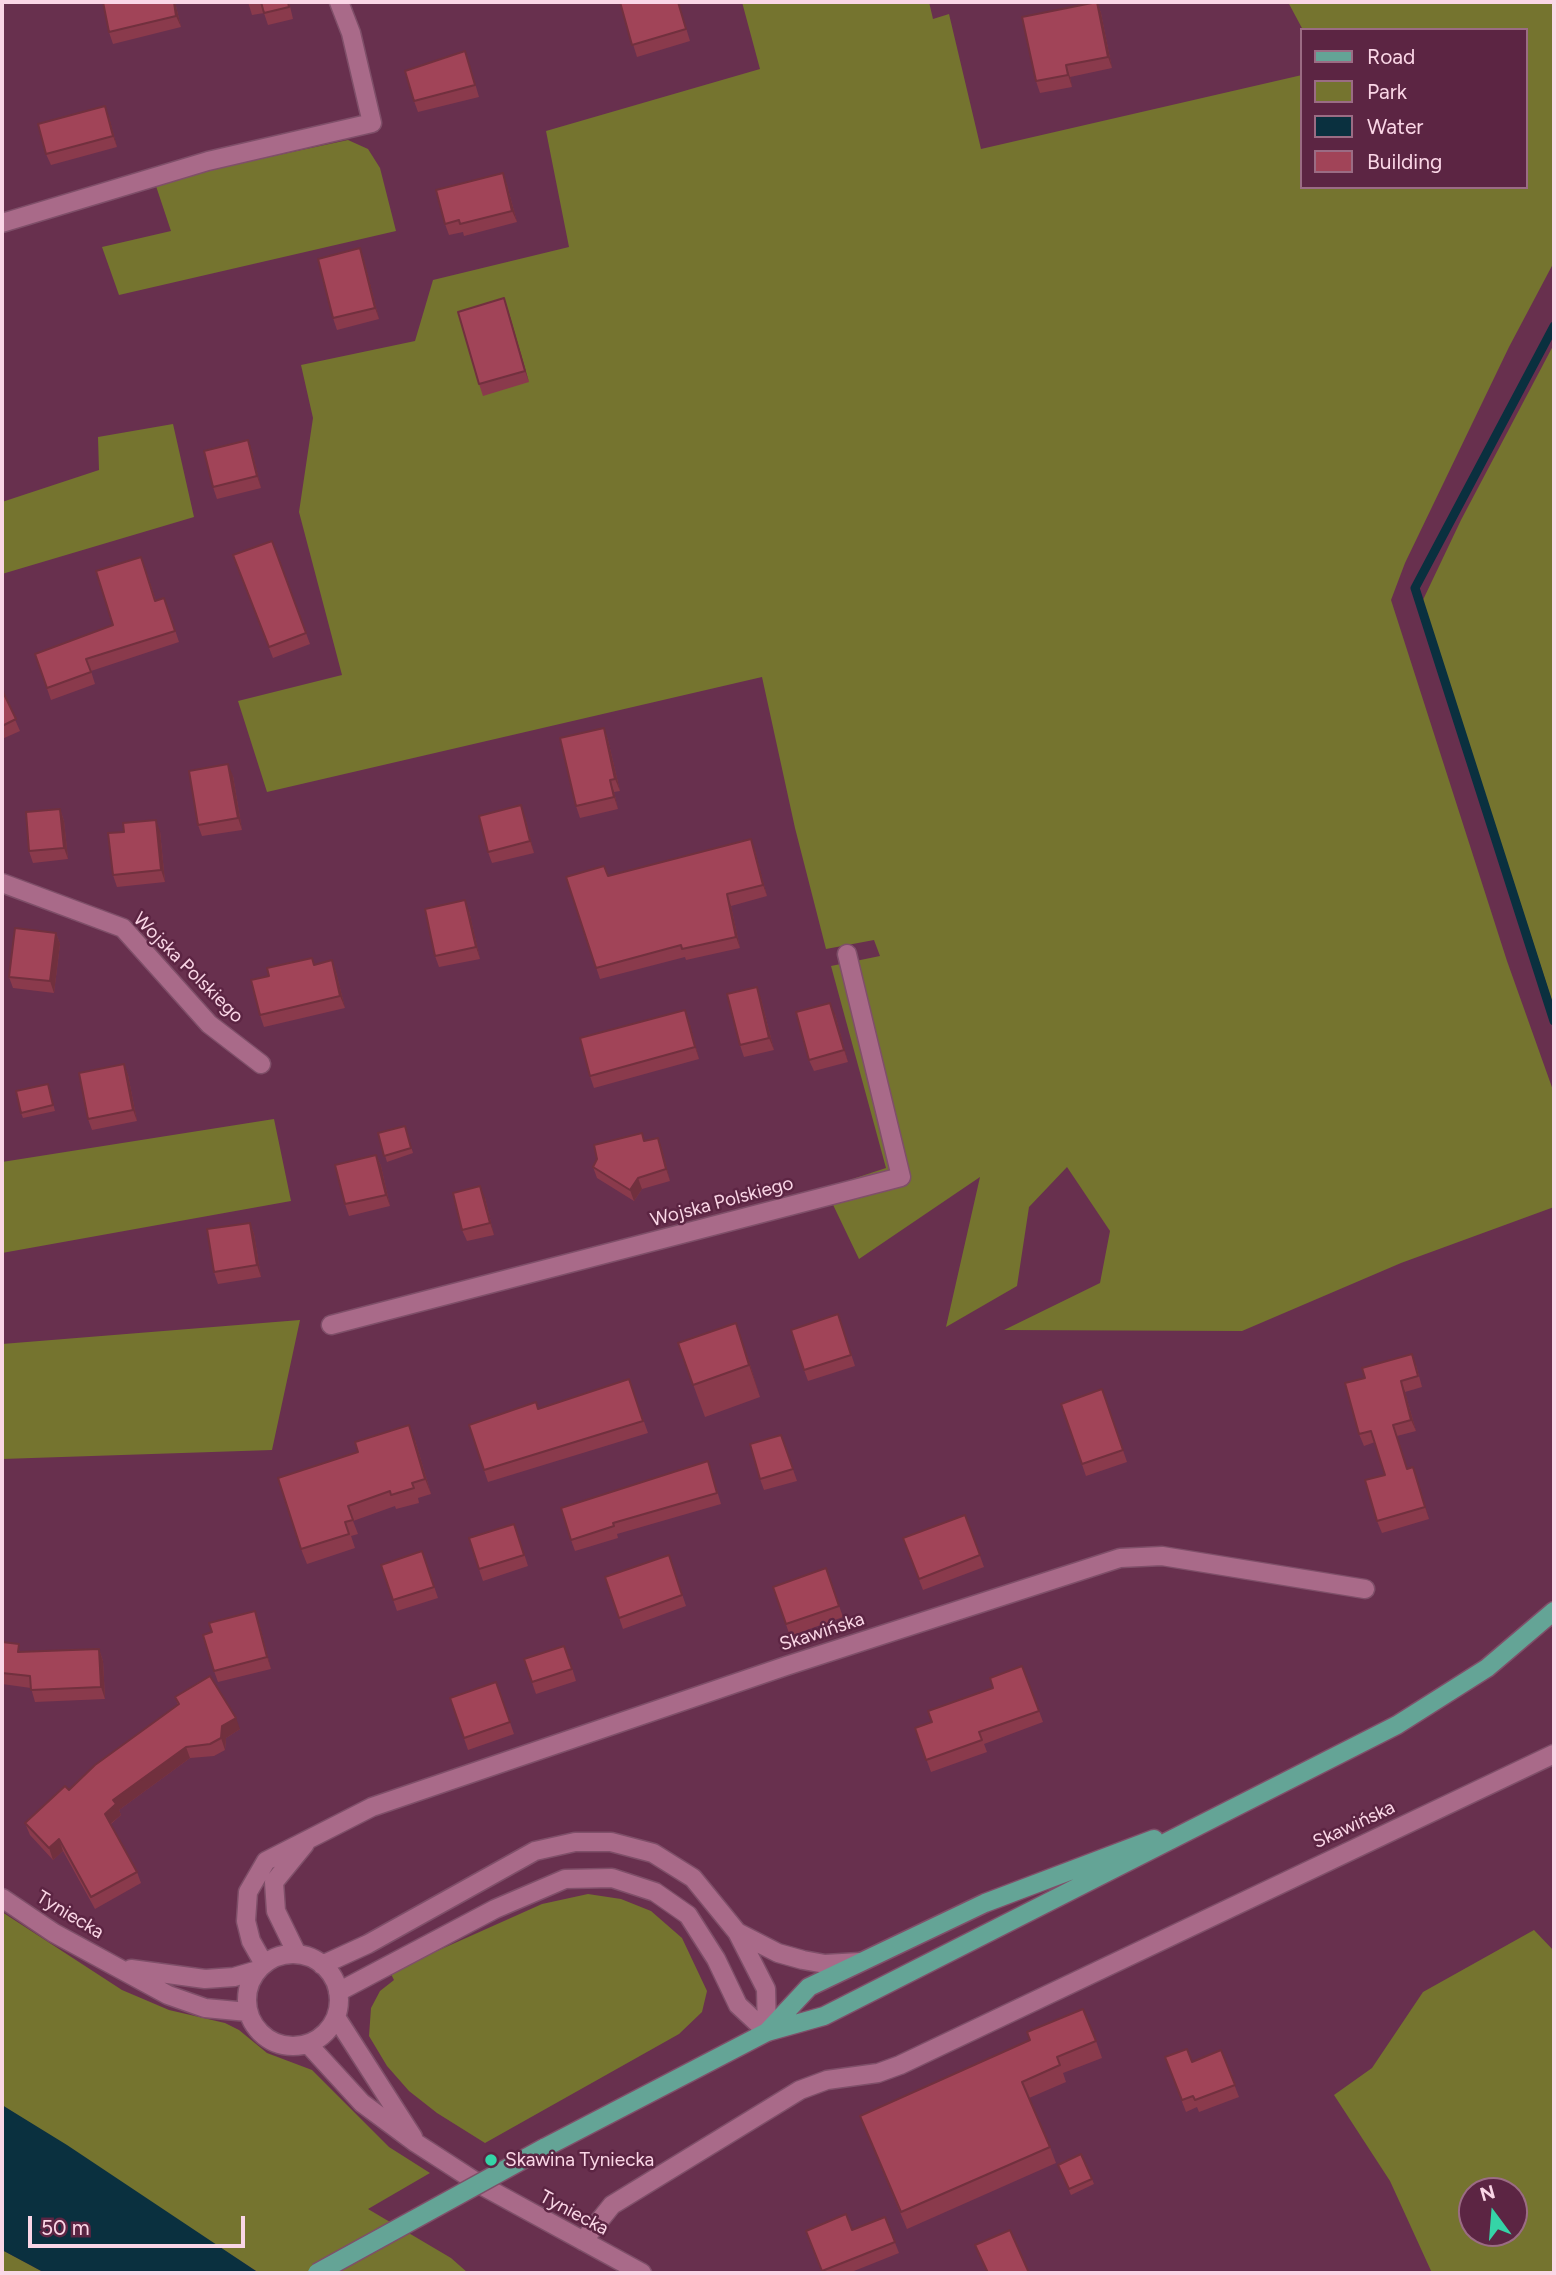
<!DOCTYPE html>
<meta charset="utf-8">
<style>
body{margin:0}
#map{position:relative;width:1556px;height:2275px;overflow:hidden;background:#68304e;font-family:Figtree,sans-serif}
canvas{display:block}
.frame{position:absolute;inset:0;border:4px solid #fad6e6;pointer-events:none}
.legend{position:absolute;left:1300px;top:28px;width:228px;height:161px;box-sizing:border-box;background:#5c2543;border:2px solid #9b6c84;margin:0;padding:9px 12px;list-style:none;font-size:21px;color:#fad6e6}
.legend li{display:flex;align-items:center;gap:14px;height:35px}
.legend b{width:35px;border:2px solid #9b6c84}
.north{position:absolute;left:1458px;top:2177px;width:70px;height:70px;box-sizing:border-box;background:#5c2543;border:2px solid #9b6c84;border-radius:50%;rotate:344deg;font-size:19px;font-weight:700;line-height:28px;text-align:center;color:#fad6e6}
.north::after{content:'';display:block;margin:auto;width:24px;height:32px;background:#35d4a7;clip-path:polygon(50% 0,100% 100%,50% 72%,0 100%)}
.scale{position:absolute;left:28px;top:2216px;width:217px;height:32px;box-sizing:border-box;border:4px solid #fad6e6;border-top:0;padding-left:9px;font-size:21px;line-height:24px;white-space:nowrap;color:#fad6e6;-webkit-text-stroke:5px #5c2543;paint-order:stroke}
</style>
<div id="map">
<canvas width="1556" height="2275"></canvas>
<div class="frame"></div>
<ul class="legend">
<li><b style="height:9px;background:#64a496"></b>Road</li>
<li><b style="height:19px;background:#75742f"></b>Park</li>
<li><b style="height:19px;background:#0a303f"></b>Water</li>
<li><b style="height:19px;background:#a14458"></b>Building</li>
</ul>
<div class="north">N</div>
<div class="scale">50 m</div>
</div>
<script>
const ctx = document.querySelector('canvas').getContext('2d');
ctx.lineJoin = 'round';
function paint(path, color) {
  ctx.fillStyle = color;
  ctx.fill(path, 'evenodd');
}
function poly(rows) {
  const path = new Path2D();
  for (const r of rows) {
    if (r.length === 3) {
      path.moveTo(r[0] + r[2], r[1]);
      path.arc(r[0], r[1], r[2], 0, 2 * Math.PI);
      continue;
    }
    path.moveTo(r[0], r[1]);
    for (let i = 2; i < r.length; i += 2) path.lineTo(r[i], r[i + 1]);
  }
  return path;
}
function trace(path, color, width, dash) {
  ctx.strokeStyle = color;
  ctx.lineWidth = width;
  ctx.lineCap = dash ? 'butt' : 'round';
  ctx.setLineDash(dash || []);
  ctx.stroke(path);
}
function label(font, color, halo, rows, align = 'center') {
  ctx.font = font + ' Figtree,sans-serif';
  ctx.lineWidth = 5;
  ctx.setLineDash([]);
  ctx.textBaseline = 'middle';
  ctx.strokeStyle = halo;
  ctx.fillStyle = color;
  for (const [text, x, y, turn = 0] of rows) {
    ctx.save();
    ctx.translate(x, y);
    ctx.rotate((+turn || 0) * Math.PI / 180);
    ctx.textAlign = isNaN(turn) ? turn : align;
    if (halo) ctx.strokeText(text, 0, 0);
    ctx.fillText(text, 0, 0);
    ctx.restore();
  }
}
const green = poly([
 [742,2,929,2,933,19,949,14,981,149,1302,75,1302,187,1526,187,1526,30,1303,30,1288,2,1554,2,1554,262,1509,347,1405,563,1391,600,1507,961,1554,1093,1554,1207,1401,1263,1242,1331,1004,1330,1100,1283,1110,1231,1067,1167,1029,1207,1017,1286,946,1327,980,1177,859,1259,825,1188,886,1168,831,966,880,956,874,940,826,949,795,828,762,677,267,792,238,701,342,675,299,512,313,418,301,365,415,341,433,280,569,247,546,131,760,69],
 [348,140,368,149,380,168,396,231,119,295,102,247,171,231,156,186,213,169],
 [1554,344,1554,1007,1422,602,1461,520],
 [173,424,194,517,2,574,2,502,99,470,98,437],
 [274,1119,291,1201,2,1253,2,1162],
 [300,1320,272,1450,2,1459,2,1344],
 [588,1894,621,1899,651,1911,682,1938,707,1991,702,2012,679,2034,485,2143,437,2113,409,2091,387,2066,369,2036,371,2008,380,1991,394,1980,390,1972,542,1904],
 [2,1912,122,1990,169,2010,225,2023,239,2030,267,2053,312,2070,389,2147,430,2173,368,2209,451,2258,468,2273,259,2273,2,2105],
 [1534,1930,1554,1951,1554,2273,1432,2273,1390,2181,1334,2095,1372,2068,1423,1992],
 [1472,2191,1514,2191,1514,2233,1472,2233],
 [2,2250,6,2252,45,2273,2,2273]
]);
const water = poly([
 [2,2105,67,2145,259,2273,45,2273,2,2250]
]);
const stream = poly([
 [1554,326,1415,588,1554,1021]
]);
const minor = poly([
 [2,223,208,161,372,123,351,33,339,2],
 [2,883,123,928,209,1024,261,1064],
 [331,1325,901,1177,847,954],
 [2,1898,54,1933,168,1995,205,2008,248,2012],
 [737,1932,778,1953,803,1960,825,1964,860,1962],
 [297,1954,276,1911,274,1882,305,1844],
 [293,2000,46],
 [264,1964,251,1941,246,1921,248,1892,266,1861,372,1807,786,1666,1120,1558,1162,1556,1365,1589],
 [322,1965,368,1944,535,1851,575,1842,611,1842,653,1853,693,1878,737,1932,766,1989,767,2032],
 [131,1969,205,1979,234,1977,258,1970],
 [338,1992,495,1909,565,1879,612,1878,655,1892,688,1915,716,1959,738,2005,767,2032],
 [336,2017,413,2137],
 [308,2044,362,2103,416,2143,481,2185,642,2273],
 [583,2241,612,2205,800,2090,827,2080,878,2073,900,2065,1554,1754]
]);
const major = poly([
 [767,2032,809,1987,985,1903,1154,1839],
 [544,2148,767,2032,824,2016,1397,1725,1487,1668,1554,1611]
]);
const majorBridge = poly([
 [317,2273,544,2148]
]);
const wall = poly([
 [103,2,175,2,181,27,113,44,109,32],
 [248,2,289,2,293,19,268,25,264,13,252,15],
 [620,2,678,2,690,41,637,57],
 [1097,2,1101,13,1112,68,1070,77,1072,87,1040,93,1036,81],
 [469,63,479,97,418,112,414,101],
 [109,117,117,147,51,165,46,154],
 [503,173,507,185,517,222,464,236,463,232,449,235,445,224],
 [360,248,364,260,379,319,337,330,333,318],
 [508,310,529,382,483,396,479,384],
 [248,440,252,451,261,488,217,499,213,487],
 [272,541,310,644,273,658,233,555],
 [145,568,156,601,168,609,179,642,91,671,95,684,51,700,35,654,113,625],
 [2,690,20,731,2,739],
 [604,728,608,740,620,791,614,792,618,809,580,818,576,806],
 [233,776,242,830,202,836,198,825],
 [60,809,64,821,68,859,33,863,29,851],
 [525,817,534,853,492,863,488,852],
 [160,831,165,882,117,887,113,875],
 [751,839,755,851,767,896,731,906,740,948,686,960,685,957,600,979,566,877,608,876],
 [469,911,480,959,439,967,435,956],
 [56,933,60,944,54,993,13,988,9,977],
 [312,958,315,965,332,960,336,972,345,1008,264,1027,260,1015,269,976],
 [761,999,774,1050,744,1057,740,1045],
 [685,1010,689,1021,699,1059,594,1088,590,1076],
 [835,1014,848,1062,814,1071,809,1060],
 [124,1064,128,1075,137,1121,92,1130,88,1119],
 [48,1084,55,1111,23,1118,21,1113],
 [405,1126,413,1153,387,1162,378,1133],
 [645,1141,662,1149,670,1181,642,1189,634,1201,597,1178,593,1167],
 [376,1155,381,1166,390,1206,349,1216,345,1204],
 [485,1198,494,1235,467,1241,462,1230],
 [250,1223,254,1234,261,1277,218,1284,214,1272],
 [842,1326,855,1366,808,1381,804,1370],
 [678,1343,747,1355,760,1397,705,1417],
 [1416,1365,1422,1387,1405,1392,1416,1431,1397,1436,1407,1468,1413,1467,1429,1519,1382,1533,1377,1521,1385,1475,1375,1442,1364,1446,1359,1434,1365,1378],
 [629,1379,648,1433,488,1482,469,1425,538,1409],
 [1102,1389,1127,1462,1086,1476,1061,1404],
 [781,1435,797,1481,764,1490,760,1479],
 [415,1440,431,1494,418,1498,419,1503,396,1509,395,1506,353,1521,358,1534,351,1536,355,1548,307,1564,301,1549],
 [708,1461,721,1504,617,1534,618,1538,575,1551,571,1540],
 [965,1515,984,1567,923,1590,903,1538],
 [518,1535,528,1566,483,1581,479,1569],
 [422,1551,438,1598,397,1611,381,1565],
 [669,1555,686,1606,623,1629,605,1577],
 [826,1568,843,1617,790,1636,773,1587],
 [259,1623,271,1669,218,1682,214,1671],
 [2,1642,22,1652,99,1649,103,1661,105,1699,35,1702,31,1688,2,1684],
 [569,1658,576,1681,536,1694,524,1659],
 [496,1682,514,1734,468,1750,450,1698],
 [175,1697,240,1729,226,1738,225,1750,214,1756,190,1758,119,1810,121,1815,111,1824,137,1872,141,1883,95,1909,63,1851,53,1860,30,1835,25,1823,178,1705],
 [1039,1711,1043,1722,984,1744,987,1752,931,1772,915,1728],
 [1027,2032,1096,2041,1102,2058,1063,2073,1066,2082,1029,2098,1050,2147,1056,2163,907,2229,860,2116,1030,2041],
 [1221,2050,1239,2097,1199,2112,1197,2107,1186,2112,1165,2057,1192,2062],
 [1058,2165,1092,2179,1094,2184,1071,2195],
 [885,2217,899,2253,849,2273,822,2273,806,2231,852,2230]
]);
const shadedWall = poly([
 [174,2,175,2,181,27,176,16],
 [1097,2,1101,13,1112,68,1108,57],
 [1066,65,1070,77,1072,87,1068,75],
 [105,106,109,117,117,147,113,136],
 [503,173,507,185,517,222,512,211],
 [360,248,364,260,379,319,375,308],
 [504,298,508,310,529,382,525,371],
 [248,440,252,451,261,488,257,476],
 [604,728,608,740,620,791,615,779],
 [228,764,233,776,242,830,238,818],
 [610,780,614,792,618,809,614,797],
 [521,805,525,817,534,853,530,841],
 [60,809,64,821,68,859,64,848],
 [156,820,160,831,165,882,161,870],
 [751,839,755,851,767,896,763,885],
 [727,894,731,906,740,948,736,937],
 [465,900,469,911,480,959,476,947],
 [56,933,60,944,54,993,50,981],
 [332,960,336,972,345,1008,340,996],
 [757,987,761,999,774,1050,769,1038],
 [830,1003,835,1014,848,1062,844,1050],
 [685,1010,689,1021,699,1059,695,1047],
 [124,1064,128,1075,137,1121,133,1110],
 [658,1138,662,1149,670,1181,666,1169],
 [376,1155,381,1166,390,1206,386,1195],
 [638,1178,642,1189,634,1201,630,1190],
 [480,1186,485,1198,494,1235,490,1223],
 [250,1223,254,1234,261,1277,257,1265],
 [736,1323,747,1355,760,1397,749,1365],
 [1401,1381,1405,1392,1416,1431,1411,1420],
 [409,1425,415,1440,431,1494,425,1479],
 [1413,1467,1417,1478,1429,1519,1425,1507],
 [255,1611,259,1623,271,1669,267,1657],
 [99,1649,103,1661,105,1699,101,1687],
 [236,1718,240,1729,226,1738,225,1750,221,1738,222,1726],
 [186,1747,190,1758,119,1810,121,1815,109,1825,105,1814,113,1800],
 [59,1839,63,1851,53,1860,49,1848]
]);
const building = poly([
 [103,2,174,2,176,16,109,32,103,2],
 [261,2,288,2,289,7,264,13,261,2],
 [620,2,678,2,686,29,632,45,620,2],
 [1097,2,1108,57,1066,65,1068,75,1036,81,1022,17,1097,2],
 [465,51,475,85,414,101,405,71,465,51],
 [105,106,113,136,46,154,38,124,105,106],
 [503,173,512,211,460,224,459,220,445,224,436,190,503,173],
 [360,248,375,308,333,318,318,259,360,248],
 [504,298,525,371,479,384,458,312,504,298],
 [248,440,257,476,213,487,204,451,248,440],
 [272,541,306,633,269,647,233,555,272,541],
 [141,557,155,601,164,598,175,631,86,659,91,672,47,688,35,654,113,625,96,571,141,557],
 [2,690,16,719,2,726,2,690],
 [604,728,615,779,610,780,614,797,576,806,560,738,604,728],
 [228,764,238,818,198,825,189,771,228,764],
 [521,805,530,841,488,852,479,816,521,805],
 [60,809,64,848,29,851,26,812,60,809],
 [156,820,161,870,113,875,108,833,124,832,123,823,156,820],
 [751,839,763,885,727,894,736,937,682,949,681,945,596,968,566,877,604,866,608,876,751,839],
 [465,900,476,947,435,956,425,909,465,900],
 [15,928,56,933,50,981,9,977,15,928],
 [312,958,314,965,332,960,340,996,260,1015,251,980,269,976,267,968,312,958],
 [757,987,769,1038,740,1045,727,994,757,987],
 [830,1003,844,1050,809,1060,796,1012,830,1003],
 [685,1010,695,1047,590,1076,580,1038,685,1010],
 [124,1064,133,1110,88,1119,79,1073,124,1064],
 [48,1084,53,1105,21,1113,16,1091,48,1084],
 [405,1126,411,1148,384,1156,378,1133,405,1126],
 [642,1133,644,1141,658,1138,666,1169,638,1178,630,1190,593,1167,597,1159,594,1145,642,1133],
 [376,1155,386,1195,345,1204,335,1165,376,1155],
 [480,1186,490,1223,462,1230,453,1193,480,1186],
 [250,1223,257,1265,214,1272,207,1229,250,1223],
 [838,1314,851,1355,804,1370,791,1330,838,1314],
 [736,1323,749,1365,693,1385,678,1343,736,1323],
 [1412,1354,1418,1376,1401,1381,1411,1420,1393,1425,1407,1469,1413,1467,1425,1507,1377,1521,1365,1480,1385,1475,1371,1431,1359,1434,1345,1383,1365,1378,1362,1368,1412,1354],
 [629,1379,643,1421,484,1470,469,1425,536,1402,538,1409,629,1379],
 [1102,1389,1123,1450,1082,1464,1061,1404,1102,1389],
 [409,1425,425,1479,412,1483,414,1488,391,1495,390,1491,348,1506,353,1520,345,1522,349,1534,301,1549,278,1478,358,1452,355,1442,409,1425],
 [781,1435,793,1469,760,1479,750,1444,781,1435],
 [708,1461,717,1493,613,1523,614,1526,571,1540,561,1508,708,1461],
 [965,1515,980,1555,919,1579,903,1538,965,1515],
 [514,1524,524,1555,479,1569,469,1538,514,1524],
 [422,1551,434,1587,393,1600,381,1565,422,1551],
 [669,1555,682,1595,619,1618,605,1577,669,1555],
 [826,1568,839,1606,786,1624,773,1587,826,1568],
 [255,1611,267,1657,214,1671,203,1635,212,1632,209,1623,255,1611],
 [2,1642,19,1644,18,1652,99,1649,101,1687,31,1690,30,1676,2,1673,2,1642],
 [564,1646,572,1669,532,1682,524,1659,564,1646],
 [1022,1666,1039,1711,979,1732,982,1740,926,1760,915,1728,932,1722,928,1711,993,1688,990,1678,1022,1666],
 [210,1676,236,1718,222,1726,221,1738,210,1744,186,1747,113,1800,116,1804,105,1814,137,1872,91,1897,59,1839,49,1848,25,1823,65,1786,69,1790,95,1765,179,1704,175,1697,210,1676],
 [496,1682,510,1722,464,1738,450,1698,496,1682],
 [1083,2009,1096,2041,1057,2057,1060,2065,1022,2082,1050,2147,901,2212,860,2116,1030,2040,1027,2032,1083,2009],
 [1187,2049,1192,2062,1221,2050,1235,2085,1195,2100,1193,2096,1182,2100,1165,2057,1187,2049],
 [1081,2154,1092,2179,1069,2189,1058,2165,1081,2154],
 [846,2214,852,2230,885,2217,895,2242,822,2271,806,2231,846,2214],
 [1010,2230,1029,2273,988,2273,975,2245,1010,2230]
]);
const markers = [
 [491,2160,7,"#35d4a7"]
];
const streetNames = [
 ["Wojska Polskiego",188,968,45],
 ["Wojska Polskiego",722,1202,-15],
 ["Skawińska",822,1632,-18],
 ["Skawińska",1354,1825,-25],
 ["Tyniecka",70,1915,31],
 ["Tyniecka",574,2213,28]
];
const poiNames = [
 ["Skawina Tyniecka",505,2160]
];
paint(green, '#75742f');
paint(water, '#0a303f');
trace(stream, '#0a303f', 9);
trace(minor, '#7f4f69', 21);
trace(major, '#7f4f69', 21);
trace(minor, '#a96a89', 18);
trace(major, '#64a496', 18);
trace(majorBridge, '#7f4f69', 21, []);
trace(majorBridge, '#64a496', 18);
paint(wall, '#8a3a4c');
paint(shadedWall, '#71303e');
paint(building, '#a14458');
trace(building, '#71303e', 2);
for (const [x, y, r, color] of markers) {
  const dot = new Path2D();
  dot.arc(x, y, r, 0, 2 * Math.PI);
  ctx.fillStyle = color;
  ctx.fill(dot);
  trace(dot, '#5c2543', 2.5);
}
label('19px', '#fad6e6', '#5c2543', streetNames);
label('19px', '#fad6e6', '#5c2543', poiNames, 'left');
</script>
